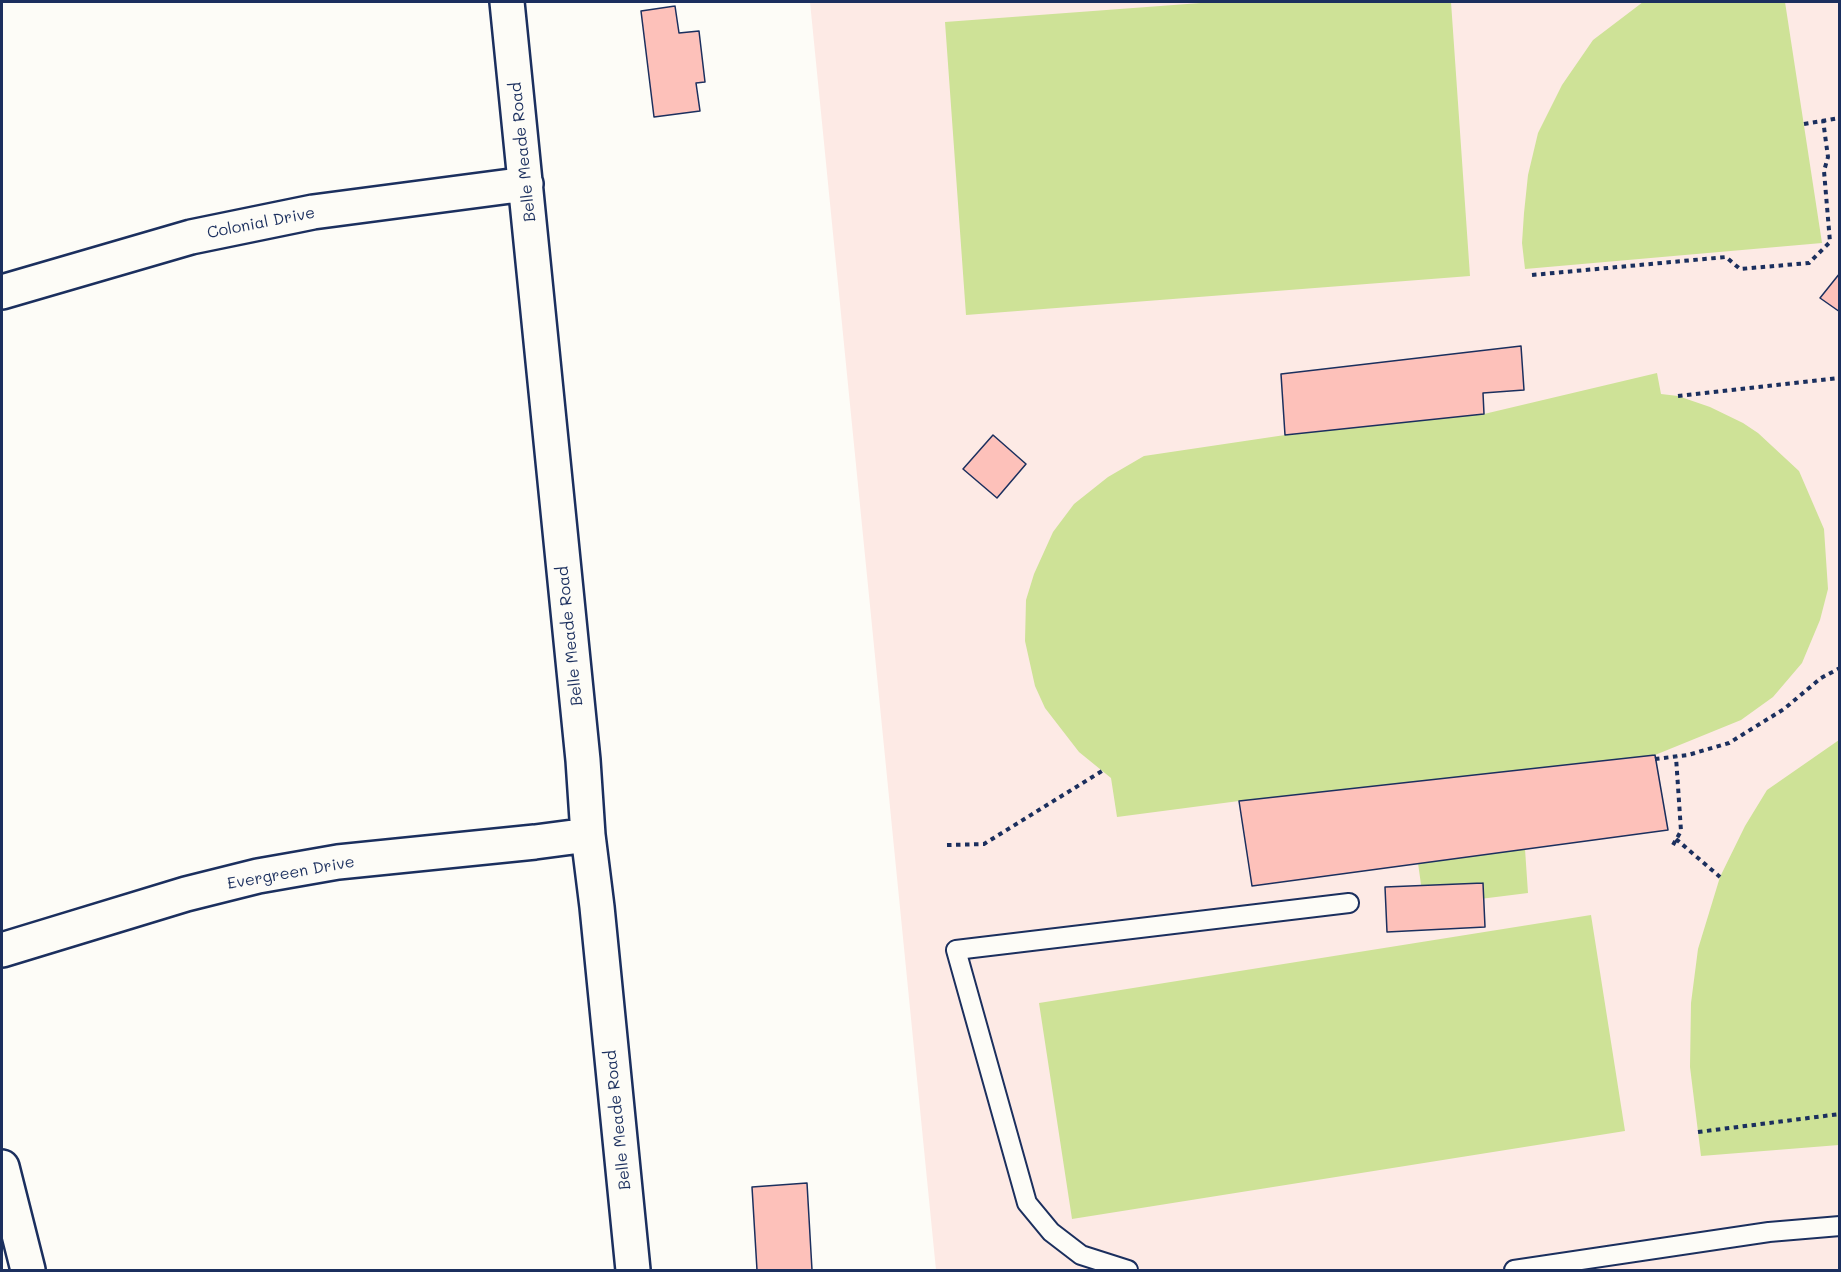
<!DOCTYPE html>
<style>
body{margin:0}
#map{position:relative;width:1841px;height:1272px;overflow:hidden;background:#fdfcf7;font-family:Mali,sans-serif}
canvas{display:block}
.frame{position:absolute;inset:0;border:3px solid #1b2f5e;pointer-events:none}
</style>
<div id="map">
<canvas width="1841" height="1272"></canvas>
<div class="frame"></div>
</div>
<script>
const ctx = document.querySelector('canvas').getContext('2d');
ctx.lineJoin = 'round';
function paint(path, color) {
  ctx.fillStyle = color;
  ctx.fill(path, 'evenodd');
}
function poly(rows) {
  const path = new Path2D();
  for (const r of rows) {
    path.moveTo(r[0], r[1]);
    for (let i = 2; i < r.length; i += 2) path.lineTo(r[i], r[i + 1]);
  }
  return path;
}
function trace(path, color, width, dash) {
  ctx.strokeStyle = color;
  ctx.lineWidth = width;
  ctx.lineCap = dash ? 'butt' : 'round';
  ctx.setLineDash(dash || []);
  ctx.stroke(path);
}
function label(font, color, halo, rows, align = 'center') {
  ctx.font = font + ' Mali,sans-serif';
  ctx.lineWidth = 6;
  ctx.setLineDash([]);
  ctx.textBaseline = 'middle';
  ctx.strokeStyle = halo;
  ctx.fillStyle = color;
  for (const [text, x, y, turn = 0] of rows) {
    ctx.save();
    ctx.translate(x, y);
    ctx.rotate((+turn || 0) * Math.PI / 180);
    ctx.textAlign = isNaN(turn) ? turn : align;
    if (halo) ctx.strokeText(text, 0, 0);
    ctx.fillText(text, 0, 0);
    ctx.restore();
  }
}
const built = poly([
 [810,2,1839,2,1839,1270,936,1270]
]);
const green = poly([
 [1214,2,1451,2,1470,276,966,315,945,22],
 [1643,2,1785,2,1822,243,1525,269,1522,243,1524,213,1528,175,1538,133,1562,85,1593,40],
 [1521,346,1524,390,1483,393,1484,414,1657,373,1661,394,1678,396,1710,407,1743,423,1758,433,1799,471,1824,529,1828,589,1820,620,1802,663,1773,697,1741,720,1655,755,1668,830,1525,849,1528,893,1424,906,1418,863,1252,886,1239,801,1117,817,1111,778,1079,752,1045,708,1035,686,1025,641,1026,600,1034,574,1053,532,1074,504,1108,477,1144,456,1285,435,1281,374],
 [1839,740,1839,1145,1701,1156,1690,1067,1691,1003,1698,949,1720,877,1745,826,1767,790],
 [1591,915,1625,1131,1072,1219,1039,1003]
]);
const building = poly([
 [675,6,679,33,699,31,705,82,696,83,700,111,654,117,641,11,675,6],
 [1840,273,1840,312,1820,298,1840,273],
 [1521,346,1524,390,1483,393,1484,414,1285,435,1281,374,1521,346],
 [993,435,1026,464,997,498,963,469,993,435],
 [1655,755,1668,830,1252,886,1239,801,1655,755],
 [1483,883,1485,927,1387,932,1385,887,1483,883],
 [807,1183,812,1270,757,1270,752,1187,807,1183]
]);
const path = poly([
 [1804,124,1840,118],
 [1532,275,1726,257,1740,269,1809,263,1830,242,1824,171,1828,157,1823,120],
 [1678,396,1840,378],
 [1655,759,1688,755,1729,743,1784,709,1821,678,1840,668],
 [1676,839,1720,877],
 [947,845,984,844,1102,771],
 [1673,845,1681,831,1676,757],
 [1698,1132,1840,1114]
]);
const lane = poly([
 [1128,1270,1081,1255,1051,1232,1027,1203,956,950,1349,903],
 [1514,1270,1769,1232,1840,1226]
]);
const street = poly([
 [507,2,583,760,588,835,597,907,633,1270],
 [2,292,191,237,313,212,526,184],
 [2,950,186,894,258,876,338,862,535,842,588,835],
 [2,1167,28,1270]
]);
const streetNames = [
 ["Belle Meade Road",523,152,-96],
 ["Colonial Drive",261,223,-11],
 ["Belle Meade Road",570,636,-96],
 ["Evergreen Drive",291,873,-10],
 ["Belle Meade Road",618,1120,-96]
];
paint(built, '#fdeae5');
paint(green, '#cee297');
paint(building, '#fdc1ba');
trace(building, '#1b2f5e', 1.5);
trace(lane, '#1b2f5e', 22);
trace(street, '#1b2f5e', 38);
trace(path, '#1b2f5e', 4, [4.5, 4.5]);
trace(lane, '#fdfcf7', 18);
trace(street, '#fdfcf7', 33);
label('16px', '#1b2f5e', '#fdfcf7', streetNames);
</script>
